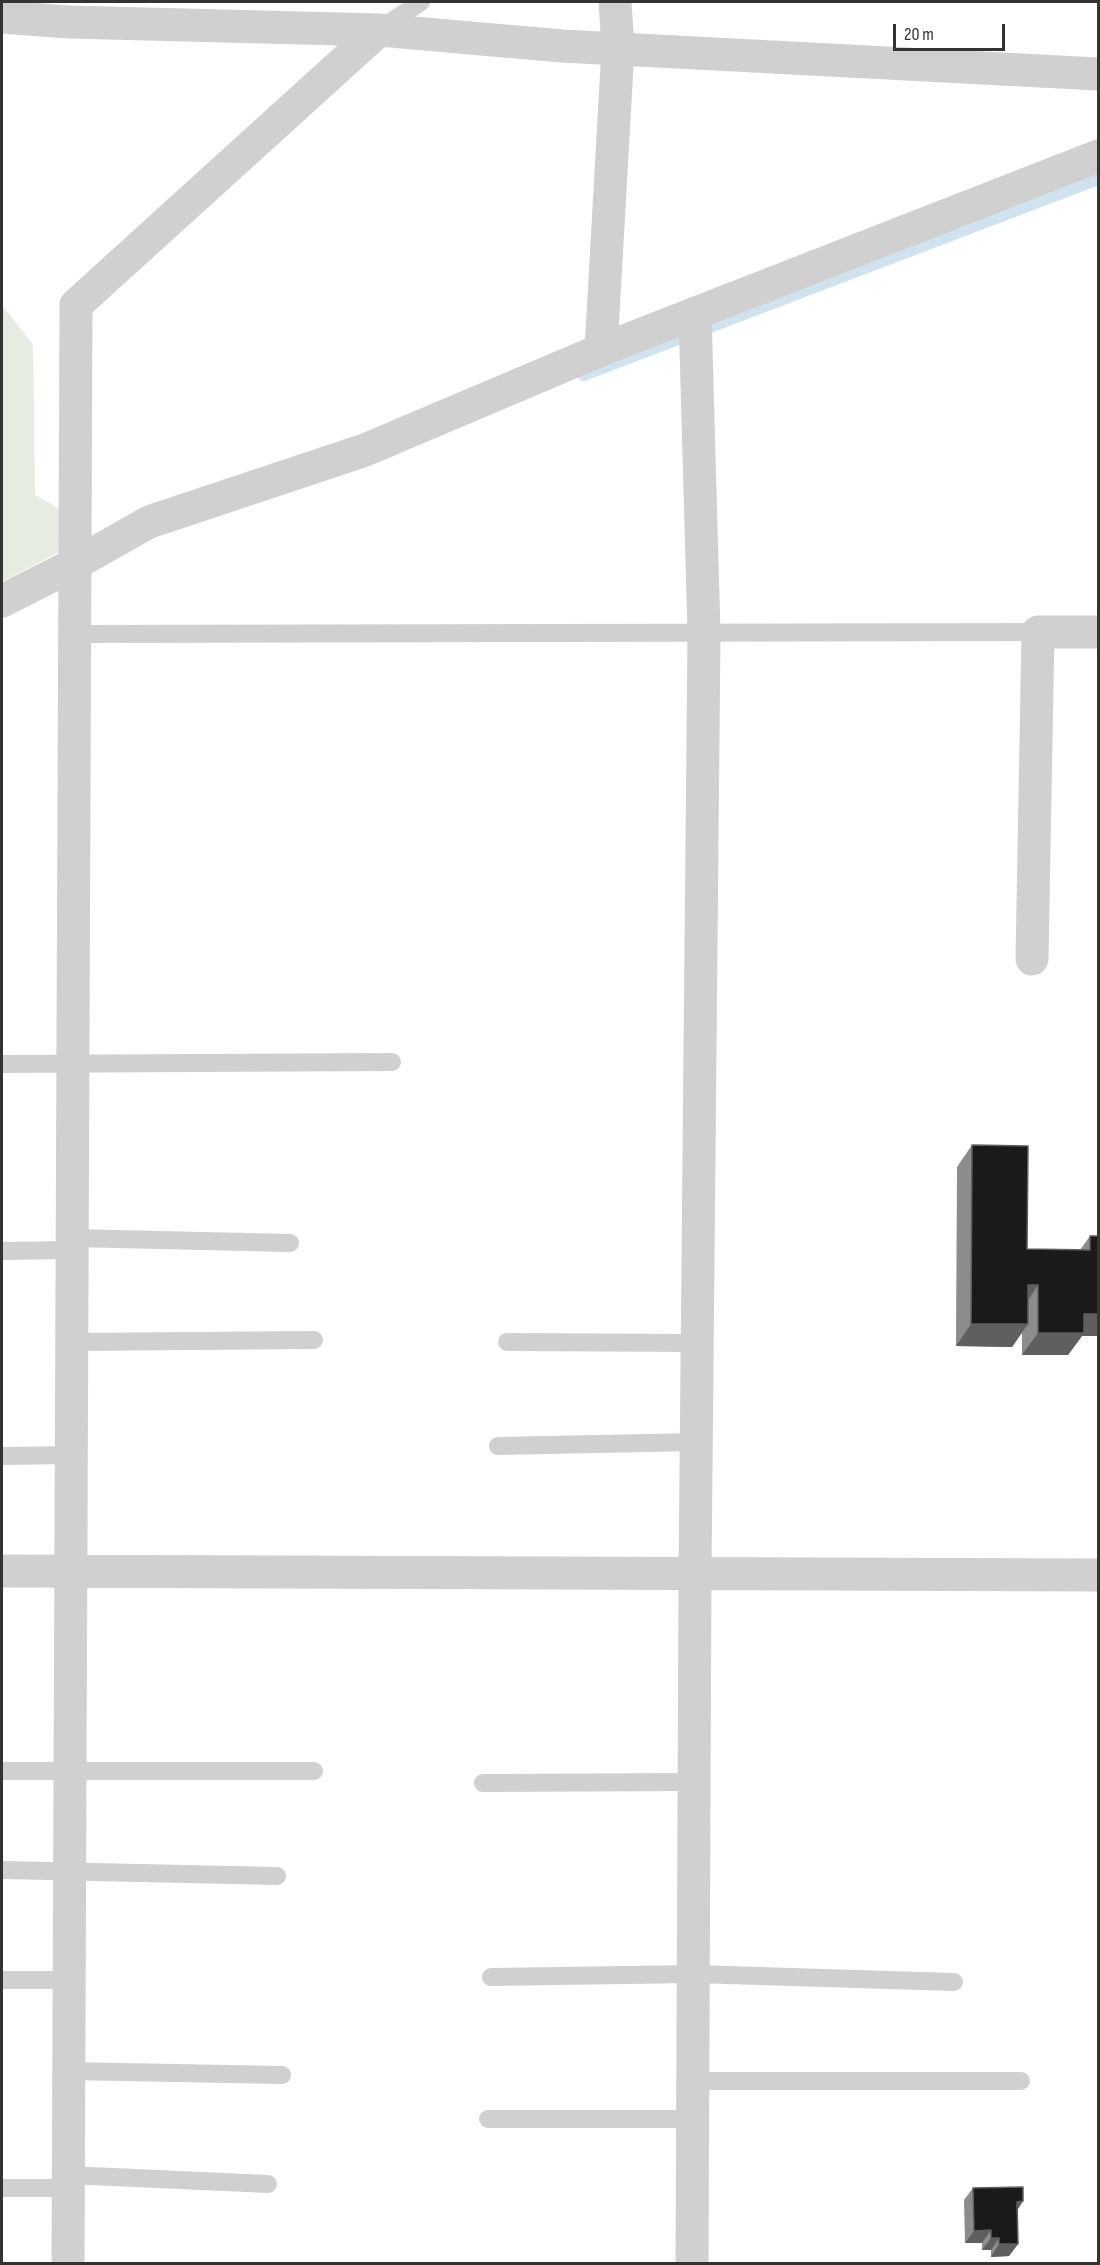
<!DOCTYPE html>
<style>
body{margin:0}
#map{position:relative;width:1100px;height:2265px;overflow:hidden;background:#fff;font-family:"Sofia Sans Condensed",sans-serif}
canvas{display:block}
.frame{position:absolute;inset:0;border:3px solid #333;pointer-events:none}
.scale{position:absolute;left:893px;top:24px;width:112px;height:27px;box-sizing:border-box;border:3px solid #333;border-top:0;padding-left:8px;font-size:18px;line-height:21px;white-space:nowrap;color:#333;-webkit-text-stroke:4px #fff;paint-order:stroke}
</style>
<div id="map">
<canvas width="1100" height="2265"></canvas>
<div class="frame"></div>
<div class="scale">20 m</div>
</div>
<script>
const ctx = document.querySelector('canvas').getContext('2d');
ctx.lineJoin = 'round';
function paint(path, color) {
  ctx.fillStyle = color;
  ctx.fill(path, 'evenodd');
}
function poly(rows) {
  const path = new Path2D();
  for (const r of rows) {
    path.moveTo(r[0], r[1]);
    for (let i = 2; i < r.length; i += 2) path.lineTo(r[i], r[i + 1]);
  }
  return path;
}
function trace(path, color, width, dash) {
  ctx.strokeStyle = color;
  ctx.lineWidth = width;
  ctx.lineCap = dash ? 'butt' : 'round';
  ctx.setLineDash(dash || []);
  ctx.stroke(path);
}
const green = poly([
 [2,305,33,345,35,495,65,512,59,552,2,582]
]);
const stream = poly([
 [584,375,1098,179]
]);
const service = poly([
 [380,29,421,2],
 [74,634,1038,632],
 [2,1064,392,1062],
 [72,1238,290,1243],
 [2,1251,72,1250],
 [72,1342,314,1340],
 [507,1342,697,1343],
 [498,1446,697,1442],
 [2,1456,71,1455],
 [2,1771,314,1771],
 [483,1783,695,1782],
 [2,1870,277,1876],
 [491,1977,694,1974,954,1982],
 [2,1980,69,1980],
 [69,2071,282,2075],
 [693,2081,1021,2081],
 [488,2119,693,2119],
 [68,2175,268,2184],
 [2,2188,68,2188]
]);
const minor = poly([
 [2,17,69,22,379,30,562,46,1098,74],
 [601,350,618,48,615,2],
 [2,601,75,564,149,522,365,450,601,350,1098,156],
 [1032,959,1038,632,1098,632],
 [2,1571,1098,1575],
 [68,2264,76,305,379,30],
 [692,2264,695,1574,704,632,695,313]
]);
const wall = poly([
 [972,1145,1027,1249,1080,1250,1090,1236,1098,1236,1082,1336,1068,1355,1022,1355,1022,1332,1012,1347,956,1346,957,1167],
 [973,2188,1023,2201,1017,2210,1018,2244,1009,2256,991,2257,991,2250,982,2250,982,2243,965,2243,964,2200]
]);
const shadedWall = poly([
 [1028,1285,1038,1285,1023,1308],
 [1084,1314,1098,1314,1098,1336,1082,1336,1068,1355,1022,1355,1038,1333],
 [971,1324,1028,1324,1012,1347,956,1346],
 [1023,2201,1015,2214,1017,2202],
 [991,2230,982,2243,965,2243,974,2231],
 [991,2238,999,2238,991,2250,982,2250],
 [999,2244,1018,2244,1009,2256,991,2257]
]);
const building = poly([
 [972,1145,1028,1146,1027,1249,1090,1250,1090,1236,1098,1236,1098,1314,1084,1314,1084,1333,1038,1333,1038,1285,1028,1285,1028,1324,971,1324,972,1145],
 [1023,2187,1023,2201,1017,2202,1018,2244,999,2244,999,2238,991,2238,991,2230,974,2231,973,2188,1023,2187]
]);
paint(green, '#e6ecdf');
trace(stream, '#cfe2ee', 12);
trace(service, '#d0d0d0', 18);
trace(minor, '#d0d0d0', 33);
paint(wall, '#8c8c8c');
paint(shadedWall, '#5f5f5f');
paint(building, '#1a1a1a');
trace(building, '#5f5f5f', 1.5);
</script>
